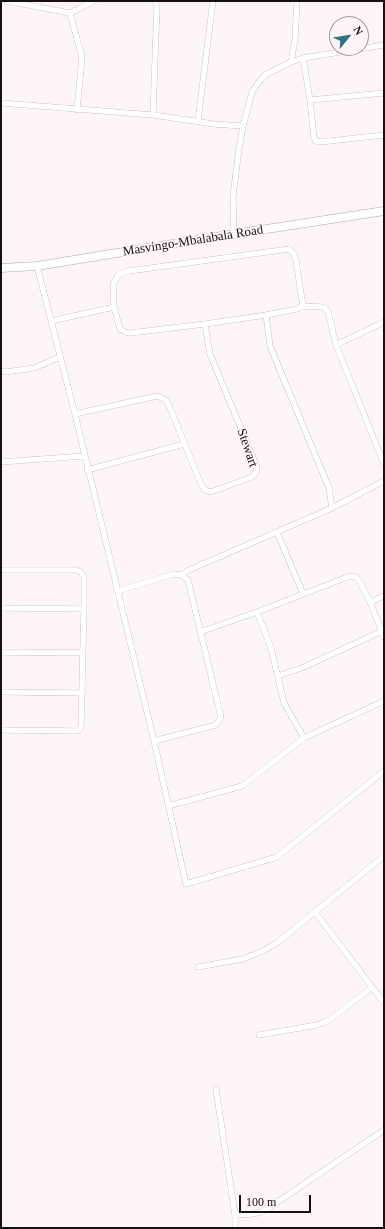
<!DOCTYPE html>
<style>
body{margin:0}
#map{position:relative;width:385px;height:1229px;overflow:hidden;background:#fdf5f6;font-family:Georgia,serif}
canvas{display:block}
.frame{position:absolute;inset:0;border:2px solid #150f10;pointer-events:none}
.north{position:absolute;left:329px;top:16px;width:40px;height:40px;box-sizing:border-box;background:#fdf5f6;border:1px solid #a0999a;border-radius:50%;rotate:60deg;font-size:11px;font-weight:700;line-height:16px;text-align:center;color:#150f10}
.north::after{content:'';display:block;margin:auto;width:14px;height:18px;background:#317185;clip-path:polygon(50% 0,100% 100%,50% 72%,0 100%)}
.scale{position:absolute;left:239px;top:1195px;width:72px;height:18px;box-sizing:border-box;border:2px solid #150f10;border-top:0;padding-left:5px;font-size:12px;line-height:14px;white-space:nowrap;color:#150f10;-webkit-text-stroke:3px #fdf5f6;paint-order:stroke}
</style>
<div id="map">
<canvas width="385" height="1229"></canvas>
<div class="frame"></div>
<div class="north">N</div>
<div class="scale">100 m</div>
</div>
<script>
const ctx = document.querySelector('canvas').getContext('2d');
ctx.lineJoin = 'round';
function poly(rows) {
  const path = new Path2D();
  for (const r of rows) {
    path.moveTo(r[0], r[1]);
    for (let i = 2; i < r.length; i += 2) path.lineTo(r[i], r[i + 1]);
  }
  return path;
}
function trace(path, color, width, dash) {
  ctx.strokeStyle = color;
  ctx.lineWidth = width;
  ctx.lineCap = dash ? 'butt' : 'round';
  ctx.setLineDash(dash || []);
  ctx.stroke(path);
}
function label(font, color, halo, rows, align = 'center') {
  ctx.font = font + ' Georgia,serif';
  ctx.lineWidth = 3.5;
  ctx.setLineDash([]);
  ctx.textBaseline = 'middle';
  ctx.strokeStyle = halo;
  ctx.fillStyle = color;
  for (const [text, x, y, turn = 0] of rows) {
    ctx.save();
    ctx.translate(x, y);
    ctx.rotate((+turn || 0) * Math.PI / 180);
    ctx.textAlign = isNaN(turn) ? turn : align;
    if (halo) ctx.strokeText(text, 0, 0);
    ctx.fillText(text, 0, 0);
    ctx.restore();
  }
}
const minor = poly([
 [7,1,70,13],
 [303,58,310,100,314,138,316,141,320,142,384,135],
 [291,62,295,40,297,1],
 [310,100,384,93],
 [1,103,153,115,214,124,243,126],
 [77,110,82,57,70,13,94,1],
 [153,115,157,5,155,1],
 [198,121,213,1],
 [234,234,233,196,239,149,243,126,252,92,259,82,265,75,291,62,303,58,384,45],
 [289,249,294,254,296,261,303,306,297,309,266,315,205,324,130,333,125,332,120,329,114,307,113,284,119,274,129,271,289,249],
 [37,266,75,414,154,741,186,884,277,857,384,771],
 [303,306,322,307,325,308,328,312,336,345,384,464],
 [266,315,270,346,329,488,332,508],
 [51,321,114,307],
 [336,345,384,322],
 [1,371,6,372,34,368,60,357],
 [75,414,157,396,166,400,171,410,200,482,205,490,211,492,252,477,256,472,257,467,210,354,205,324],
 [1,462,84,456],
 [87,470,184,444],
 [277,532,303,594],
 [1,570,76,570,81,572,84,577,84,609,81,727,78,731,1,730],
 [181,575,189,570,332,508,384,481],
 [118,591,174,574,181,575,188,580,221,717,216,725,154,741],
 [370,602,384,596],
 [1,608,84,609],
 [200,632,257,612,350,576,356,577,360,582,370,602,384,637],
 [1,653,83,652],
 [278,676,304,667,382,631],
 [1,692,83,693],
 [304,738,384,701],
 [168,806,242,786,304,738,284,703,271,648,257,612],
 [315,912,384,1003],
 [198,967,243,959,265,950,278,942,384,856],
 [259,1035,317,1025,325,1022,332,1018,372,987],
 [216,1089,235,1215,235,1228],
 [235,1215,253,1214,261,1212,270,1207,384,1130]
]);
const highway = poly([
 [1,268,37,266,234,234,384,211]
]);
const streetNames = [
 ["Masvingo-Mbalabala Road",193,241,-9],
 ["Stewart",247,448,71]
];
trace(minor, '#b5a4a5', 6);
trace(highway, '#b5a4a5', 9);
trace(minor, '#fff', 5.5);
trace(highway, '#fff', 8);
label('13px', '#150f10', '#fdf5f6', streetNames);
</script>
